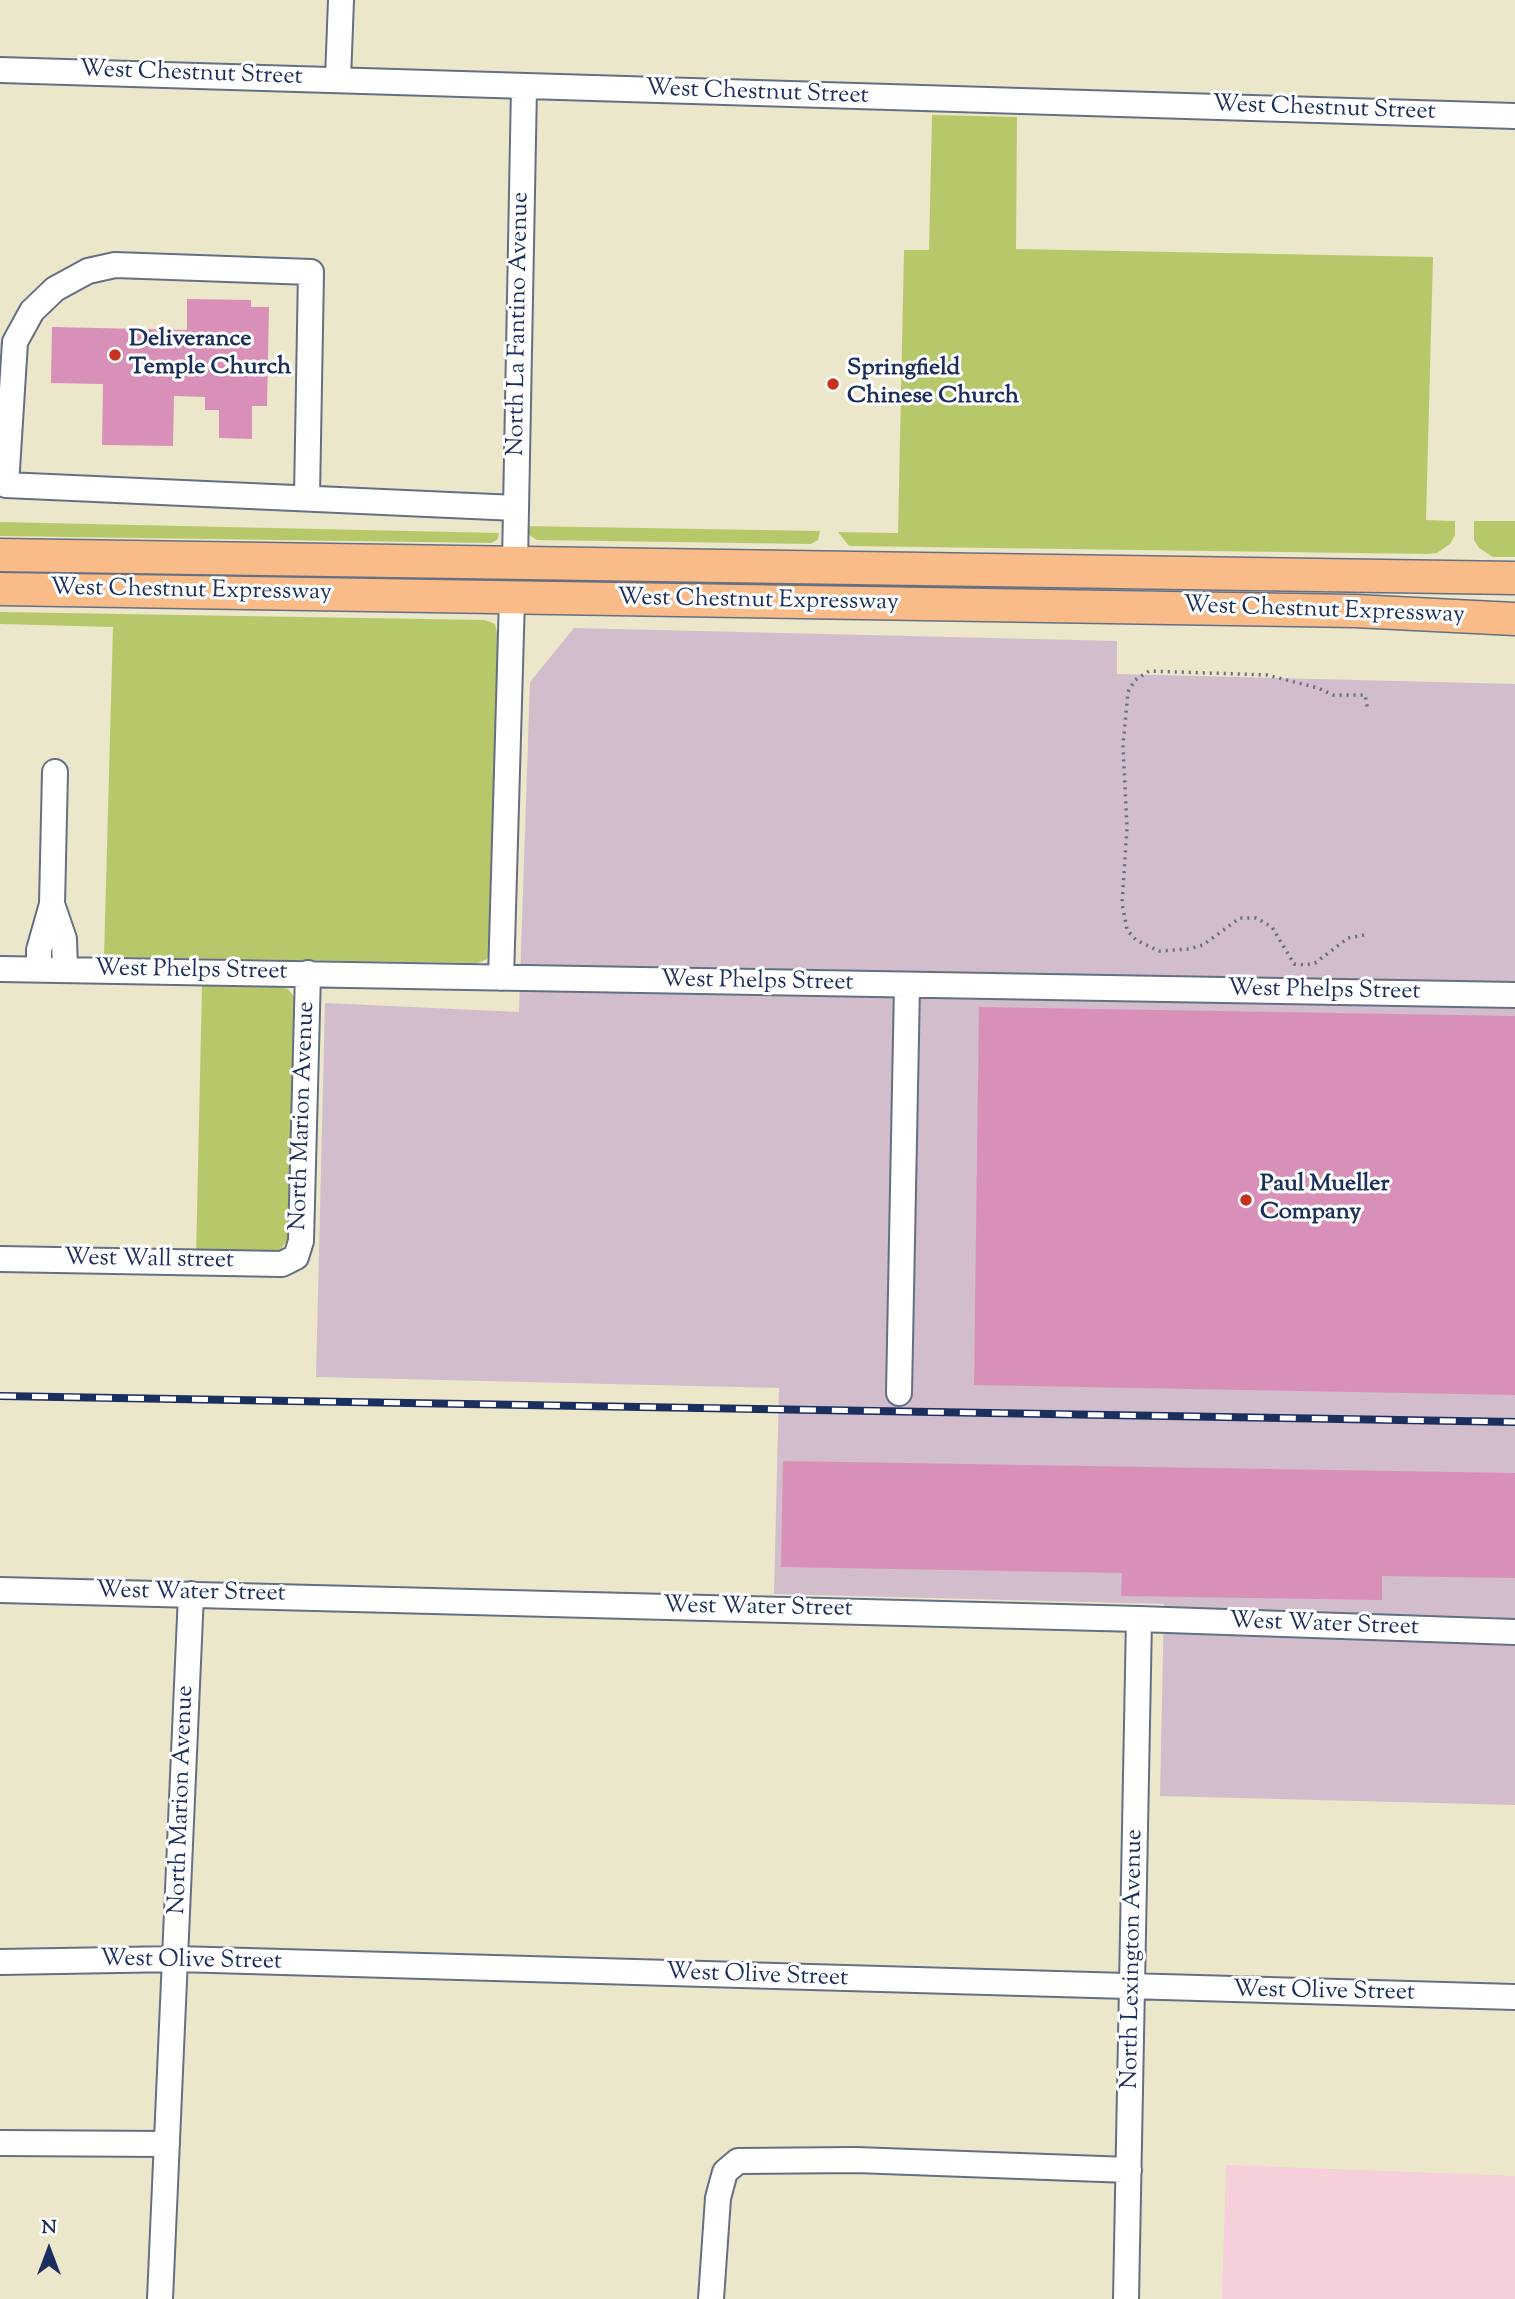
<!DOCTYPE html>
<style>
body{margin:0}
#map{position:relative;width:1515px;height:2299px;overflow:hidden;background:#ece7ca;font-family:"Sorts Mill Goudy",serif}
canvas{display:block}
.north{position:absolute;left:14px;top:2215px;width:70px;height:70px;-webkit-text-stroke:5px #fff;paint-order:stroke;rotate:0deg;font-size:19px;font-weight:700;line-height:28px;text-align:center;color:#1b2f5e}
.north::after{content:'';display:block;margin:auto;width:24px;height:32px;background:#1b2f5e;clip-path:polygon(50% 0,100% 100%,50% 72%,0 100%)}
</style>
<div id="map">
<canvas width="1515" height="2299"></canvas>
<div class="north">N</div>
</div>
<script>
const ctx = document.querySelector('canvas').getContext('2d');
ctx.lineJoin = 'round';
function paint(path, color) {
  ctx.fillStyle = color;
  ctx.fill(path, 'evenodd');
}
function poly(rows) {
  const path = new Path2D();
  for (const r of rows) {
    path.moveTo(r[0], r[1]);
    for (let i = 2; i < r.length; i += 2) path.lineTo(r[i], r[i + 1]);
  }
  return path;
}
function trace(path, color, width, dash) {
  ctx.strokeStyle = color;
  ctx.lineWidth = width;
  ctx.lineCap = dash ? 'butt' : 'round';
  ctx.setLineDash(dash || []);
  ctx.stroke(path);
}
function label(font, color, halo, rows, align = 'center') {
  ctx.font = font + ' "Sorts Mill Goudy",serif';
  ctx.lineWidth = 6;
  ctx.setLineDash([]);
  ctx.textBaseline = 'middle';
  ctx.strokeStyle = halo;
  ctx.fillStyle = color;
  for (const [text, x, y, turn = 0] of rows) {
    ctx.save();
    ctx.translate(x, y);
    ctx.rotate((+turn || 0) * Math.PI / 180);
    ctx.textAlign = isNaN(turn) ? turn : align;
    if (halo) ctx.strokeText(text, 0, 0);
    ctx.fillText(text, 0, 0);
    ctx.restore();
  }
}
const built = poly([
 [1226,2165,1515,2176,1515,2299,1222,2299]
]);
const industrial = poly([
 [574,628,1117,641,1117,674,1515,684,1515,1805,1160,1796,1164,1604,774,1594,779,1388,316,1377,325,1003,519,1012,530,682]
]);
const green = poly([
 [932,115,1017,117,1016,249,1433,257,1426,520,1455,521,1455,535,1450,544,1437,553,1427,554,849,546,838,532,898,533,904,250,929,250],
 [1474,521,1515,521,1515,557,1493,557,1479,548,1474,540],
 [0,522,499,533,497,540,491,543,0,536],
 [524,526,820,531,818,540,811,544,537,540,526,533],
 [0,612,485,620,495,624,499,642,491,950,487,959,478,963,104,957,113,627,0,624],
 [202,986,278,986,288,989,298,1002,293,1230,280,1251,265,1256,196,1257]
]);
const building = poly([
 [187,299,251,300,251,307,269,307,267,406,252,406,252,439,219,438,219,410,205,410,205,397,174,396,173,446,102,445,103,384,51,383,52,327,187,330],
 [979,1007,1515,1016,1515,1395,974,1385],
 [783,1461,1515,1473,1515,1578,1382,1576,1382,1600,1121,1596,1122,1573,781,1567]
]);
const path = poly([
 [1364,935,1348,938,1315,963,1305,965,1294,964,1272,927,1256,918,1240,918,1203,945,1189,949,1159,951,1136,940,1127,930,1122,903,1127,828,1123,745,1128,692,1135,680,1149,671,1267,675,1318,688,1333,695,1365,695,1368,711]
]);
const minor = poly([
 [0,70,1515,116],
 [338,79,341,0],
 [307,496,311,272,115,265,88,271,55,289,32,311,15,342,6,485,516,508],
 [515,562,524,87],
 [52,904,64,939,65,970],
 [0,969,1515,995],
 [39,969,39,950,52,904,55,772],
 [501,978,512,598],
 [0,1259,282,1264,296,1257,301,1241,308,973],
 [899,1393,907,986],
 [0,1590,1139,1619,1515,1632],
 [0,1962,177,1959,1515,1997],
 [0,2143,167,2144],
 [160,2299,191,1594],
 [711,2299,718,2198,725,2172,738,2161,856,2160,1129,2170],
 [1126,2299,1139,1619]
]);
const major = poly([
 [0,555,1515,578],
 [0,589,1355,611,1515,619]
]);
const rail = poly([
 [0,1396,1515,1422]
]);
const markers = [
 [115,355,7,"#c8321e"],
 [833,384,7,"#c8321e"],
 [1246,1200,7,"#c8321e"]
];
const streetNames = [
 ["West Chestnut Street",191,75,2],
 ["West Chestnut Street",757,94,2],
 ["West Chestnut Street",1324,110,2],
 ["North La Fantino Avenue",520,324,-89],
 ["West Chestnut Expressway",191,592,1],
 ["West Chestnut Expressway",758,602,1],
 ["West Chestnut Expressway",1324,612,2],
 ["West Phelps Street",191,972,1],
 ["West Phelps Street",757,983,1],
 ["West Phelps Street",1324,992,1],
 ["North Marion Avenue",304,1116,-88],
 ["West Wall street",149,1261,1],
 ["West Water Street",191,1594,1],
 ["West Water Street",758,1609,1],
 ["West Water Street",1324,1626,2],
 ["North Marion Avenue",183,1800,-88],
 ["North Lexington Avenue",1134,1959,-89],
 ["West Olive Street",191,1962,1],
 ["West Olive Street",757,1977,2],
 ["West Olive Street",1324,1993,1]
];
const poiNames = [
 ["Deliverance",129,341],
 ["Temple Church",129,369],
 ["Springfield",847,370],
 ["Chinese Church",847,398],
 ["Paul Mueller",1260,1186],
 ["Company",1260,1214]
];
paint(built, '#f5cfda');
paint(industrial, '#d1bdcb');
paint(green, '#b7c86b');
paint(building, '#d990b8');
trace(minor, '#646f84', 28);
trace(major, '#646f84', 35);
trace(path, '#646f84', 3.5, [2, 5]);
trace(minor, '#fff', 24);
trace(major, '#f9bc89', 32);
trace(rail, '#1b2f5e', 8);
trace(rail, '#fff', 5, [16]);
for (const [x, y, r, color] of markers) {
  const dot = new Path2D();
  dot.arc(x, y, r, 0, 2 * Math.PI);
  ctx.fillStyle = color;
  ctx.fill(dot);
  trace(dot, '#fff', 2.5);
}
label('24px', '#1b2f5e', '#fff', streetNames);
label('bold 24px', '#1b2f5e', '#fff', poiNames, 'left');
</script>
